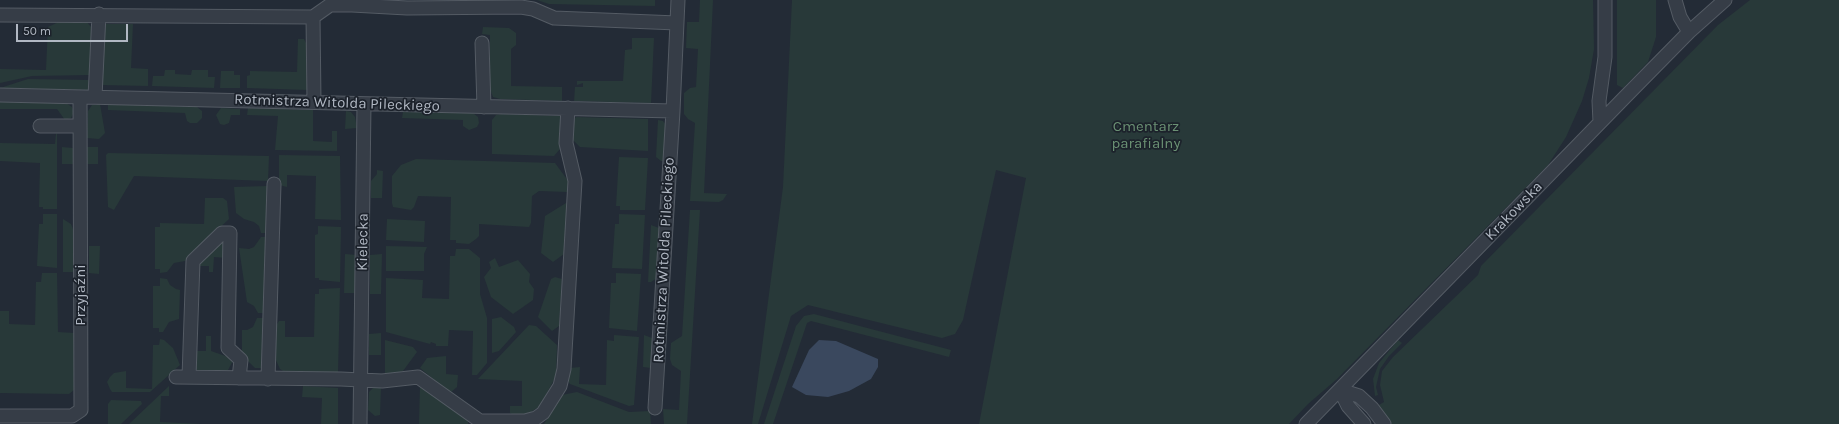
<!DOCTYPE html>
<meta charset="utf-8">
<style>
body{margin:0}
#map{position:relative;width:1839px;height:424px;overflow:hidden;background:#232b36;font-family:Karla,sans-serif}
canvas{display:block}
.scale{position:absolute;left:16px;top:24px;width:112px;height:18px;box-sizing:border-box;border:2px solid #b1b8c3;border-top:0;padding-left:5px;font-size:12px;line-height:14px;white-space:nowrap;color:#b1b8c3;-webkit-text-stroke:3px #1c222b;paint-order:stroke}
</style>
<div id="map">
<canvas width="1839" height="424"></canvas>
<div class="scale">50 m</div>
</div>
<script>
const ctx = document.querySelector('canvas').getContext('2d');
ctx.lineJoin = 'round';
function paint(path, color) {
  ctx.fillStyle = color;
  ctx.fill(path, 'evenodd');
}
function poly(rows) {
  const path = new Path2D();
  for (const r of rows) {
    path.moveTo(r[0], r[1]);
    for (let i = 2; i < r.length; i += 2) path.lineTo(r[i], r[i + 1]);
  }
  return path;
}
function trace(path, color, width, dash) {
  ctx.strokeStyle = color;
  ctx.lineWidth = width;
  ctx.lineCap = dash ? 'butt' : 'round';
  ctx.setLineDash(dash || []);
  ctx.stroke(path);
}
function label(font, color, halo, rows, align = 'center') {
  ctx.font = font + ' Karla,sans-serif';
  ctx.lineWidth = 3.5;
  ctx.setLineDash([]);
  ctx.textBaseline = 'middle';
  ctx.strokeStyle = halo;
  ctx.fillStyle = color;
  for (const [text, x, y, turn = 0] of rows) {
    ctx.save();
    ctx.translate(x, y);
    ctx.rotate((+turn || 0) * Math.PI / 180);
    ctx.textAlign = isNaN(turn) ? turn : align;
    if (halo) ctx.strokeText(text, 0, 0);
    ctx.fillText(text, 0, 0);
    ctx.restore();
  }
}
const green = poly([
 [537,0,655,0,655,6,549,4],
 [700,0,713,0,704,193,727,194,723,200,719,202,690,201,695,123,688,119,684,114,684,93,690,88,696,87,698,49,686,48,687,22,699,22],
 [792,0,1593,0,1594,49,1589,78,1582,101,1566,137,1548,165,1337,379,1308,404,1289,424,979,424,1026,178,996,170,963,320,955,334,942,338,808,305,791,316,758,424,752,424,783,187],
 [1617,0,1656,0,1656,37,1648,62,1623,88,1617,85],
 [1750,0,1839,0,1839,424,1390,424,1377,406,1384,402,1380,385,1382,371,1393,357,1478,275,1481,266,1718,25],
 [65,19,85,20,92,28,90,75,32,76,0,83,0,69,46,70,48,27],
 [104,24,133,24,131,68,148,69,148,86,101,85],
 [483,27,509,28,516,33,516,45,511,49,511,86,562,87,562,101,500,99,493,97,490,89,490,35,482,34],
 [632,38,654,38,651,103,574,101,575,87,583,87,583,83,577,85,577,81,623,81,625,50,632,49],
 [298,39,304,39,310,51,308,90,247,88,247,76,250,75,250,71,297,72],
 [165,70,175,70,175,74,191,75,192,70,208,70,208,77,215,77,214,88,152,86,153,76,164,76],
 [221,71,234,71,234,75,240,75,240,88,220,88],
 [28,79,91,80,91,88,88,90,0,88],
 [0,102,66,103,72,107,74,112,71,118,65,120,57,109,0,109],
 [100,104,105,133,99,139,87,138,88,111,92,105],
 [108,104,197,107,202,111,202,118,197,123,190,123,187,121,185,113,108,110],
 [221,108,240,109,240,115,231,115,229,123,224,125,220,124,216,115],
 [248,108,313,110,313,141,332,142,332,131,337,131,337,151,275,150,278,116,247,115],
 [346,111,351,112,355,117,357,128,345,129],
 [403,112,473,113,478,117,479,123,477,127,469,130,463,126,463,120,402,118],
 [501,114,562,116,560,149,554,156,492,154,492,120,496,115],
 [576,117,648,119,648,151,580,147,573,140,571,133,572,122],
 [658,120,663,121,666,125,664,161,661,161,656,157],
 [57,133,57,209,43,209,43,207,39,207,40,163,0,161,0,143,55,144,56,134],
 [62,147,73,148,73,164,62,164],
 [87,147,98,147,98,164,87,164],
 [108,153,269,156,268,181,134,176,114,210,108,207,106,155],
 [279,155,340,156,341,220,315,219,316,176,287,175,287,187,279,185],
 [619,157,648,158,645,210,620,210,620,206,616,206],
 [416,159,555,163,569,182,568,192,539,191,532,196,531,223,529,227,479,224,479,236,476,239,469,244,456,243,456,240,450,240,451,197,418,196,414,207,411,210,393,207,392,203,392,176,401,165],
 [377,170,383,171,382,198,371,198,371,181,377,174],
 [267,186,267,233,261,233,259,226,254,222,244,219,236,213,234,187],
 [205,198,223,198,227,201,229,219,185,261,174,263,167,272,160,273,160,269,155,269,155,227,160,227,160,223,204,224],
 [566,203,568,204,564,254,553,262,541,253,545,216],
 [690,210,700,210,687,424,664,424,663,409,679,410,681,371,672,365,670,359,671,343,682,336],
 [43,214,57,214,57,268,37,266,39,224,43,224],
 [619,214,645,215,642,269,612,268,615,224,619,224],
 [63,219,71,224,74,232,74,272,63,272],
 [387,219,425,221,424,242,386,240],
 [651,225,659,228,657,278,651,282,648,282],
 [318,226,341,227,340,282,319,280,319,278,315,278,315,235,318,234],
 [261,237,268,237,264,313,258,313,254,306,247,302,239,248,249,249,254,247],
 [223,241,224,242,226,258,214,257,213,272,209,272,209,266,198,266,199,262],
 [89,246,100,246,99,274,89,273],
 [386,246,427,247,424,254,424,271,386,271],
 [456,249,469,249,480,258,480,294,487,318,487,363,477,375,472,375,473,331,449,330,448,346,436,346,436,344,431,342,430,344,386,332,386,278,423,280,422,298,449,299,450,256,455,256],
 [345,254,357,255,356,293,344,293],
 [382,254,381,294,370,294,370,255],
 [495,258,499,267,518,260,530,274,529,282,534,289,533,300,513,314,491,297,484,277,491,268,489,262],
 [42,273,57,273,58,332,74,333,74,390,69,394,0,393,0,311,9,311,9,324,35,325,36,282,41,282],
 [616,273,641,274,637,331,609,328,611,283,616,283],
 [555,277,562,279,559,326,552,331,538,317,551,279],
 [160,278,167,279,170,285,176,289,180,290,179,319,169,322,163,332,159,332,159,328,153,328,153,286,160,286],
 [340,288,338,373,289,375,280,369,274,356,276,326,279,321,285,321,285,337,314,337,315,294,319,294,319,289],
 [814,314,951,350,949,357,811,321,807,323,773,424,764,424,796,326,804,316],
 [501,317,514,327,516,332,499,351,492,353,492,319],
 [257,318,264,318,263,368,255,368,242,355,242,330,247,330,253,327],
 [529,325,536,326,557,345,556,376,540,406,531,412,517,417,510,413,510,406,522,406,522,381,478,379],
 [381,333,381,355,369,355,369,334],
 [614,335,639,337,634,405,629,406,570,384,568,381,570,368,580,367,579,384,606,385,607,340,614,341],
 [644,335,652,338,656,343,651,368,643,367],
 [206,336,211,336,211,351,234,359,228,370,225,372,199,371,195,369,194,351,206,351],
 [160,339,164,340,173,348,180,365,150,392,112,392,110,389,107,382,110,377,114,373,126,371,126,388,152,389,153,345,159,345],
 [385,340,413,347,417,352,403,371,396,374,385,374],
 [1398,340,1402,343,1389,356,1380,369,1376,387,1378,395,1375,396,1373,379,1379,363],
 [446,356,446,374,458,375,457,387,450,393,420,368,427,358],
 [420,385,468,420,468,424,419,424],
 [169,386,169,396,161,396,160,422,202,424,129,424],
 [303,386,338,388,338,424,321,424,322,398,302,397],
 [381,387,380,415,375,416,368,410,369,392,373,388],
 [577,392,629,412,650,411,651,424,544,424,562,395],
 [111,400,141,401,142,404,121,424,108,424,108,404]
]);
const water = poly([
 [819,340,836,341,878,359,878,367,871,379,849,391,828,397,806,395,792,387,809,350]
]);
const street = poly([
 [1675,0,1680,17,1689,32],
 [0,15,313,17,330,5,352,5,407,8,521,7,533,9,554,18,677,23],
 [313,17,314,102],
 [482,43,484,107],
 [0,95,673,111],
 [95,97,99,14],
 [1600,122,1599,101,1605,57,1605,0],
 [40,126,80,126],
 [176,377,341,379,382,381,418,377,480,421,525,421,536,418,543,413,560,386,564,369,575,181,566,143,568,108],
 [189,377,193,261,222,233,230,233,228,348,241,360,239,378],
 [268,379,274,184],
 [1340,390,1359,396,1372,408,1384,424],
 [1340,390,1348,406,1364,424],
 [655,408,673,111,678,0],
 [0,416,72,416,81,410,80,97],
 [360,424,364,104],
 [1306,424,1625,97,1689,32,1725,0]
]);
const streetNames = [
 ["Rotmistrza Witolda Pileckiego",337,103,2],
 ["Krakowska",1514,211,-46],
 ["Kielecka",363,242,-89],
 ["Rotmistrza Witolda Pileckiego",664,260,-87],
 ["Przyjaźni",81,295,-90]
];
const parkNames = [
 ["Cmentarz",1146,127],
 ["parafialny",1146,144]
];
paint(green, '#283939');
paint(water, '#3a485e');
trace(street, '#545b64', 15);
trace(street, '#363d47', 13);
label('15px', '#b1b8c3', '#1c222b', streetNames);
label('15px', '#6b9174', '#1c222b', parkNames);
</script>
